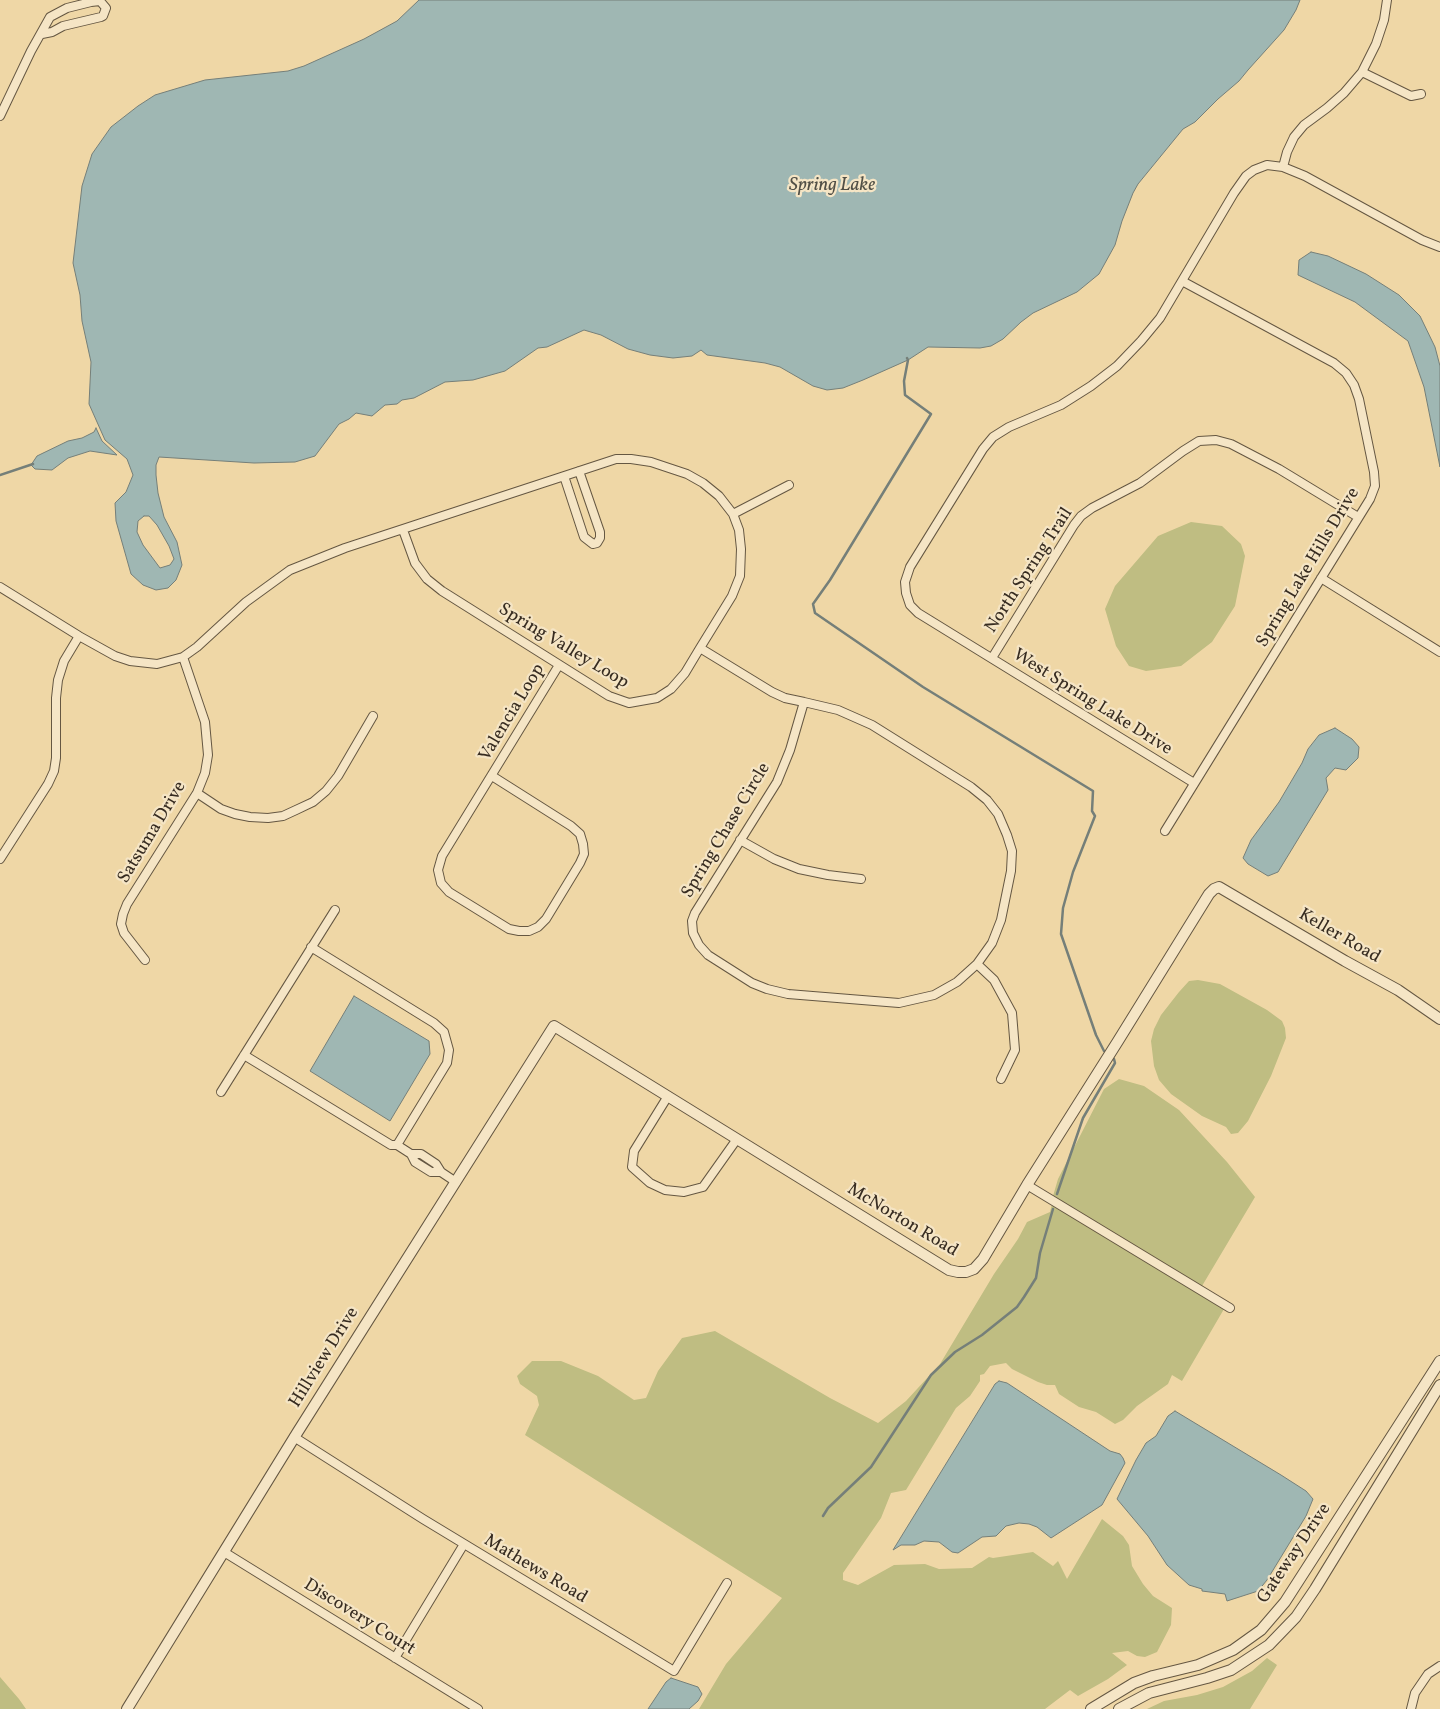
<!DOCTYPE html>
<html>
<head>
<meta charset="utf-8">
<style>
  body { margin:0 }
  canvas { display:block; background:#efd7a6 }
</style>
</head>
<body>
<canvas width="1440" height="1709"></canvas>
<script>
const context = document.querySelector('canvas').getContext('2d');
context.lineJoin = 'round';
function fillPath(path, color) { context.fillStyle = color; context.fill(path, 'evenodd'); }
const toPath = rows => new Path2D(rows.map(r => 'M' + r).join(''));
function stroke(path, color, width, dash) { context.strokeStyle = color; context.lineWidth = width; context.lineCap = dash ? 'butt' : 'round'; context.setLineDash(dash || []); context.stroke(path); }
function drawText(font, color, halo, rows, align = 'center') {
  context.font = font + ' Vollkorn,serif'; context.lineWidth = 4.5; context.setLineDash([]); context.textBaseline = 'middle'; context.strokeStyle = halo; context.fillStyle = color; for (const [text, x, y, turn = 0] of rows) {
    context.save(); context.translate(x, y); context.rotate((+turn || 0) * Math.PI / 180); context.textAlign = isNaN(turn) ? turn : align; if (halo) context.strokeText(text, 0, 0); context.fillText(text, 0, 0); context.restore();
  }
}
fillPath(toPath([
  [1191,522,1222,526,1241,544,1245,556,1235,606,1212,642,1181,666,1146,671,1129,666,1116,646,1105,609,1115,586,1158,536],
  [1198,980,1220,984,1267,1010,1282,1021,1285,1028,1286,1038,1271,1076,1248,1121,1238,1133,1231,1134,1226,1127,1202,1116,1171,1094,1159,1080,1154,1066,1151,1041,1154,1029,1161,1015,1179,992,1189,981],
  [1119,1079,1144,1086,1179,1110,1227,1162,1255,1197,1202,1286,1053,1196,1058,1179,1104,1089],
  [1052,1204,1224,1309,1182,1381,1172,1375,1168,1384,1137,1406,1123,1420,1115,1424,1096,1412,1079,1407,1059,1394,1055,1385,1047,1385,1038,1382,1012,1369,1006,1363,990,1366,984,1374,980,1375,980,1381,970,1396,956,1408,906,1490,891,1493,881,1518,843,1573,843,1580,858,1585,894,1565,925,1564,939,1569,972,1568,989,1557,993,1558,1033,1552,1053,1566,1058,1561,1067,1579,1102,1519,1123,1536,1129,1545,1132,1566,1143,1584,1153,1596,1172,1608,1171,1625,1157,1652,1145,1657,1137,1656,1128,1651,1112,1653,1127,1665,1108,1679,1078,1696,1070,1690,1045,1709,699,1709,726,1664,782,1598,525,1435,539,1405,537,1396,520,1384,517,1376,532,1361,561,1361,598,1376,634,1400,646,1398,658,1371,682,1338,715,1331,830,1398,878,1423,906,1401,940,1364,994,1274,1018,1239,1027,1222,1050,1212],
  [1267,1658,1277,1665,1250,1709,1147,1709,1164,1701,1197,1695,1223,1687,1252,1671],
  [0,1677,19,1699,26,1709,0,1709]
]), '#bfbd82');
const water = toPath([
  [419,0,1300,0,1296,10,1284,30,1248,70,1239,81,1218,99,1195,122,1183,129,1138,184,1133,193,1122,221,1115,245,1099,274,1077,292,1033,313,1021,322,1003,339,991,346,980,348,928,347,908,360,863,380,843,388,827,390,813,386,780,367,765,363,707,355,701,350,692,356,673,358,650,355,628,349,601,335,584,330,547,347,538,348,505,371,473,380,445,382,414,398,402,400,397,404,385,405,372,416,356,413,349,419,339,424,315,456,295,462,254,463,159,457,156,465,156,475,158,493,164,517,177,542,182,565,176,580,168,588,156,590,143,585,131,574,116,521,115,503,126,492,133,475,127,459,105,440,89,404,91,362,82,321,80,295,73,263,82,186,92,154,111,127,138,106,155,95,205,80,288,71,304,66,364,39,397,21,419,0],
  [144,516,149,516,157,525,169,546,174,559,170,565,160,568,143,545,137,532,138,521,144,516],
  [1311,252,1328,256,1366,274,1399,295,1420,316,1435,347,1440,366,1440,467,1424,387,1408,341,1355,302,1298,275,1299,260,1311,252],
  [96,428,102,441,117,455,90,451,68,458,52,470,35,469,31,465,37,456,68,441,82,438,94,432,96,428],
  [1335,728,1352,739,1359,747,1358,758,1346,770,1335,768,1326,778,1328,790,1278,872,1268,876,1248,864,1243,858,1251,840,1279,802,1302,763,1308,749,1319,735,1335,728],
  [354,996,429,1041,430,1054,390,1121,310,1071,354,996],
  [999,1381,1007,1383,1110,1451,1120,1454,1123,1458,1125,1463,1102,1505,1051,1538,1037,1527,1029,1524,1019,1523,1006,1526,996,1536,982,1537,958,1553,952,1552,939,1542,924,1541,915,1545,901,1545,893,1550,995,1384,999,1381],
  [1175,1411,1281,1475,1306,1491,1313,1499,1306,1516,1267,1580,1258,1591,1227,1601,1225,1594,1202,1591,1202,1589,1189,1585,1167,1565,1148,1536,1117,1499,1136,1460,1146,1443,1156,1436,1168,1416,1175,1411],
  [671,1678,698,1687,702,1694,698,1701,689,1709,648,1709,666,1682,671,1678]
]);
fillPath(water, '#9fb7b3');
stroke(water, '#757f79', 1);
stroke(toPath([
  [907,358,908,360,904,381,905,395,931,414,830,580,813,604,815,613,923,687,1093,791,1092,811,1095,816,1073,872,1063,908,1061,934,1096,1035,1104,1051],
  [0,475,33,464],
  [1057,1194,1083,1118,1115,1063,1114,1059],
  [823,1516,828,1508,871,1467,931,1375,955,1352,982,1335,1017,1307,1024,1297,1036,1278,1040,1253,1053,1209]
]), '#757f79', 2.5);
const minor = toPath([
  [1362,72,1411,96,1421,94],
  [0,116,31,51,50,17,67,8,91,2,100,1,106,8,103,16,101,17,63,26,52,32,42,34],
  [1283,167,1287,152,1294,137,1304,125,1327,108,1344,93,1362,72,1376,44,1384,20,1387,0],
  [564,476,584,537,593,544,597,543,600,538,600,532,579,471],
  [733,514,789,485],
  [1321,578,1440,652],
  [0,587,79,636,115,656,130,661,157,664,183,657,197,647,246,602,290,570,345,548,616,459,631,459,651,462,687,474,703,483,719,496,733,514,739,530,741,549,740,576,732,596,700,648,685,673,671,689,657,698,629,703,609,696,442,591,427,579,415,563,403,530],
  [700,648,772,692,785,698,804,702,838,710,872,725,971,787,987,800,998,814,1007,835,1012,851,1011,871,1001,920,992,943,977,964,957,982,934,995,899,1003,788,994,767,989,752,983,708,955,699,945,693,933,692,921,695,913,777,782,790,750,804,702],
  [992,658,1074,525,1081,516,1092,508,1140,483,1183,451,1199,441,1216,440,1231,444,1279,469,1358,517],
  [492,776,571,826,580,834,583,844,584,854,580,863,546,919,538,927,529,931,519,931,509,929,449,892,441,883,438,870,442,856,559,665],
  [1194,783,918,613,910,605,906,593,905,582,910,567,983,449,993,437,1009,427,1061,405,1091,386,1117,366,1141,341,1160,318,1234,193,1246,176,1254,170,1267,165,1283,167,1305,176,1422,240,1440,247],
  [197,793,221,809,235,814,250,817,268,818,283,816,296,810,313,802,326,791,338,776,373,716],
  [1165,831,1370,499,1375,486,1374,472,1359,399,1354,385,1346,373,1334,363,1182,281],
  [740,840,774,859,799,869,828,875,861,879],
  [0,859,48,784,54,771,56,758,56,698,58,680,64,661,79,636],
  [311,947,434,1023,444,1032,449,1050,447,1063,397,1145,411,1154,421,1154,436,1164,441,1172,456,1182],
  [145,960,124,933,121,924,123,914,127,904,197,793,205,773,208,755,205,722,183,657],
  [977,964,994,980,1012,1013,1015,1050,1001,1079],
  [244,1055,391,1145,397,1145],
  [221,1092,335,910],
  [668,1096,634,1151,632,1167,650,1183,665,1190,684,1192,703,1187,737,1139],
  [411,1154,415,1162,431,1172,441,1172],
  [1027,1185,1230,1308],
  [294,1437,423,1519,674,1671,727,1583],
  [224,1552,478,1709],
  [395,1658,464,1544],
  [1411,1709,1415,1693,1428,1674,1440,1666]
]);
const tertiary = toPath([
  [127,1709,297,1433,554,1026,949,1270,958,1272,966,1272,974,1269,983,1259,1027,1185,1118,1041,1209,894,1214,889,1219,887,1345,961,1398,990,1440,1019],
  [1091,1709,1134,1683,1153,1676,1198,1665,1233,1650,1261,1630,1285,1602,1440,1361],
  [1119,1709,1149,1693,1207,1678,1231,1670,1269,1645,1296,1617,1315,1589,1440,1385]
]);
stroke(minor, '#655742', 10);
stroke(tertiary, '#655742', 12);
stroke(minor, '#f5e5c5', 8);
stroke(tertiary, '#f5e5c5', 10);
drawText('18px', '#372c21', '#f5e5c5', [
  ["Spring Lake Hills Drive",1309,568,-59],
  ["North Spring Trail",1030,571,-57],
  ["Spring Valley Loop",563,647,31],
  ["West Spring Lake Drive",1092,703,32],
  ["Valencia Loop",513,713,-59],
  ["Spring Chase Circle",727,831,-59],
  ["Satsuma Drive",153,833,-59],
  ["Keller Road",1339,937,30],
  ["McNorton Road",902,1221,31],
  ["Hillview Drive",325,1358,-58],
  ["Gateway Drive",1295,1554,-56],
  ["Mathews Road",535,1570,31],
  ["Discovery Court",359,1618,32]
]);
drawText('italic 19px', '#514f46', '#f5e5c5', [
  ["Spring Lake",832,187]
]);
</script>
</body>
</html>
